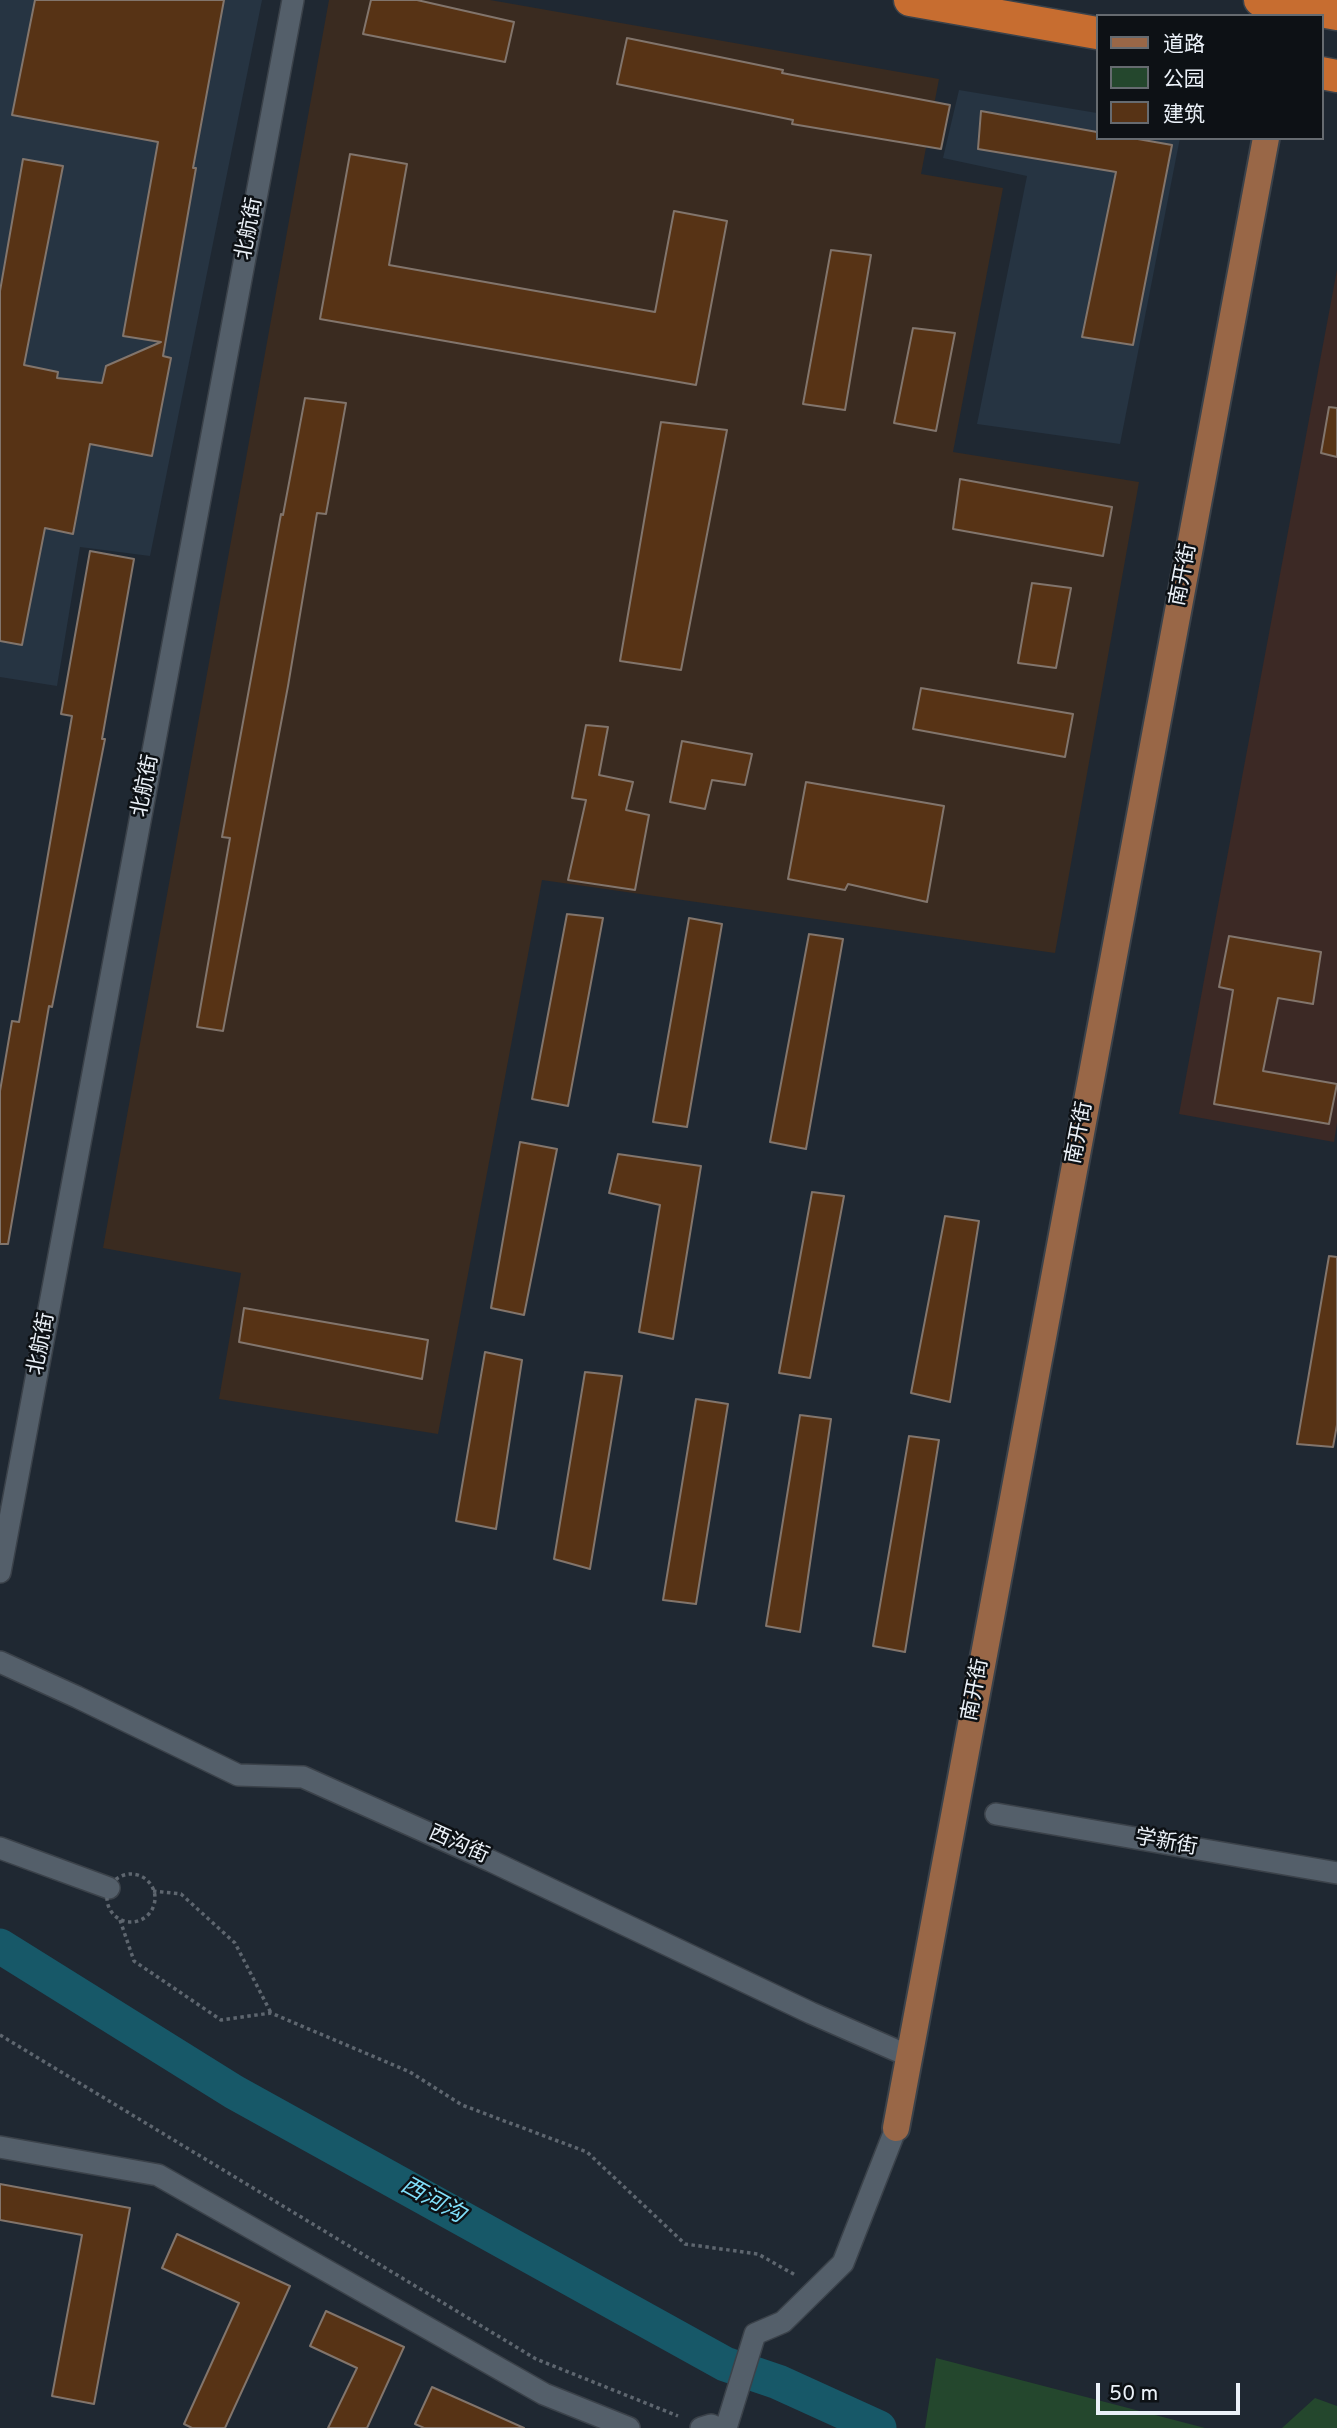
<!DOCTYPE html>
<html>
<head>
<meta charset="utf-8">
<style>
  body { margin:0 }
  #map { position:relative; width:1337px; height:2428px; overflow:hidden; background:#1f2832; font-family:Overpass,"Noto Sans SC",sans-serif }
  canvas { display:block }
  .legend { position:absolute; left:1096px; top:14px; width:228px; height:126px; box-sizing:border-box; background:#0d1115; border:2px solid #666b70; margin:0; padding:9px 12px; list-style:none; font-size:21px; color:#ebf1f8 }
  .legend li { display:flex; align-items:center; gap:14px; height:35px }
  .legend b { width:35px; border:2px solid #666b70 }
  .scale { position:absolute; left:1096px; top:2383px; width:144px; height:32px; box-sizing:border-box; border:4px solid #ebf1f8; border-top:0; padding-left:9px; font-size:21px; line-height:24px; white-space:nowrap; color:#ebf1f8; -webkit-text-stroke:5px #0d1115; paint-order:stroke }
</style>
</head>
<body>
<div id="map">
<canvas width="1337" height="2428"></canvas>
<ul class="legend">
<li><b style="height:9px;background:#996747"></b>道路</li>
<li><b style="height:19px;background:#24472d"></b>公园</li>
<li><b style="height:19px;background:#573315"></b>建筑</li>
</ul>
<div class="scale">50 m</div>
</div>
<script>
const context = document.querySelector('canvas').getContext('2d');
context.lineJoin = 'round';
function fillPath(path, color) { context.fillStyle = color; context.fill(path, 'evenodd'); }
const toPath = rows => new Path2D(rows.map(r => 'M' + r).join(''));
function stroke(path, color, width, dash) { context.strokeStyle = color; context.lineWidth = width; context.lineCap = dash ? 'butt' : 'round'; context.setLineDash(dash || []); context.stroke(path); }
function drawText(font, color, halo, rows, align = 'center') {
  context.font = font + ' Overpass,"Noto Sans SC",sans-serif'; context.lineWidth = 5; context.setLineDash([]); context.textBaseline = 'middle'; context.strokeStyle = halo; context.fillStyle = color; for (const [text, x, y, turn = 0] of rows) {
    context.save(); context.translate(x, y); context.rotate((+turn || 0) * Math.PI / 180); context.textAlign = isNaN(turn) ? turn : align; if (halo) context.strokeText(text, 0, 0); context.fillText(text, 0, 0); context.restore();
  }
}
fillPath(toPath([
  [329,0,490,0,939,79,921,174,1003,188,953,452,1139,482,1055,953,542,880,438,1434,219,1399,241,1273,103,1248]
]), '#3a2b20');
fillPath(toPath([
  [0,0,262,0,150,556,80,547,57,686,0,677],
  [959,90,1097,113,1097,138,1180,138,1120,444,977,424,1027,176,943,158]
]), '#263442');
fillPath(toPath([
  [1337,270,1337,1123,1334,1142,1179,1114]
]), '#3c2925');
fillPath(toPath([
  [936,2358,1205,2428,925,2428],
  [1315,2398,1337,2406,1337,2428,1282,2428]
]), '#24472d');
stroke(toPath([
  [0,1946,234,2092,725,2364,778,2382,879,2428]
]), '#175868', 35);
const building = toPath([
  [35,0,224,0,193,168,196,168,163,356,171,358,152,456,90,444,73,534,45,528,22,645,0,641,0,291,23,159,63,166,24,365,58,372,57,378,102,383,106,366,161,342,123,336,158,142,12,115,35,0],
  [371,0,417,0,514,22,505,62,363,34,371,0],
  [627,38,783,70,782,73,950,105,941,149,792,124,793,120,617,84,627,38],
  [981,111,1097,132,1097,138,1132,138,1172,145,1133,345,1082,337,1116,172,978,149,981,111],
  [350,154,407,164,389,265,655,312,674,211,727,221,696,385,320,319,350,154],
  [831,250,871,255,845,410,803,404,831,250],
  [913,328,955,333,936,431,894,423,913,328],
  [305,398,346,403,326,514,317,513,288,686,223,1031,197,1027,230,838,222,837,281,514,283,515,305,398],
  [1329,407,1337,408,1337,457,1321,453,1329,407],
  [661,422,727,430,681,670,620,661,661,422],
  [960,479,1112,507,1103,556,953,529,960,479],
  [90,551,134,559,102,739,105,739,52,1007,49,1006,8,1244,0,1244,0,1091,12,1021,19,1022,72,716,61,714,90,551],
  [1032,583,1071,588,1056,668,1018,663,1032,583],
  [921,688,1073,714,1065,757,913,729,921,688],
  [586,725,608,727,599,775,633,782,626,810,649,815,635,890,568,880,586,800,572,798,586,725],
  [682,741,752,754,745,785,712,780,705,809,670,802,682,741],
  [806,782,944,806,927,902,848,884,845,890,788,879,806,782],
  [567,914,603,918,568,1106,532,1099,567,914],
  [689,918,722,924,687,1127,653,1122,689,918],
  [809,934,843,939,806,1149,770,1142,809,934],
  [1229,936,1321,952,1313,1004,1278,998,1263,1071,1337,1084,1329,1124,1214,1104,1233,990,1219,987,1229,936],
  [520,1142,557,1149,524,1315,491,1308,520,1142],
  [618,1154,701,1166,673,1339,639,1332,660,1205,609,1193,618,1154],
  [812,1192,844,1196,810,1378,779,1373,812,1192],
  [945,1216,979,1221,950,1402,911,1393,945,1216],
  [1329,1256,1337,1257,1337,1425,1333,1447,1297,1444,1329,1256],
  [244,1308,428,1340,422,1379,239,1342,244,1308],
  [485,1352,522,1360,496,1529,456,1521,485,1352],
  [585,1372,622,1376,590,1569,554,1559,585,1372],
  [696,1399,728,1404,696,1604,663,1600,696,1399],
  [800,1415,831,1419,800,1632,766,1626,800,1415],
  [909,1436,939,1440,905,1652,873,1646,909,1436],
  [0,2184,130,2208,94,2404,52,2396,82,2235,0,2220,0,2184],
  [177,2234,290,2286,225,2428,192,2428,184,2424,239,2303,162,2268,177,2234],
  [326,2311,404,2347,367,2428,328,2428,357,2368,310,2346,326,2311],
  [432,2387,524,2428,424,2428,415,2424,432,2387]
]);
fillPath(building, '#573315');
stroke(building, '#82756c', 2);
const minor = toPath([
  [0,1572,293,0],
  [0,1662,77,1697,238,1775,303,1777,491,1861,811,2013,909,2056],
  [996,1814,1337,1873],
  [0,1848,109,1888],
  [0,2147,158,2175,544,2394,629,2428],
  [701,2428,711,2425,718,2428],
  [726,2428,755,2334,783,2322,843,2263,896,2128]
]);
const major = toPath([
  [896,2128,1266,138]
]);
const highway = toPath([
  [910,0,1097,33],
  [1260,0,1337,14],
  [1321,73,1337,76]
]);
stroke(minor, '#3b424a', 24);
stroke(major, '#3b424a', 30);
stroke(highway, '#3b424a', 35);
stroke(toPath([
  '107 1898a24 24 0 1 1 48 0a24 24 0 1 1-48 0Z',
  [153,1891,181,1894,235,1943,271,2013],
  [120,1920,134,1961,221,2020,271,2013,410,2072,462,2105,587,2152,685,2244,758,2254,797,2276],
  [0,2035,536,2359,678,2416]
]), '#5e666f', 3.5, [3.5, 3.5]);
stroke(minor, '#545f6a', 21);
stroke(major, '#996747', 26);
stroke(highway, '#c76d30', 32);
drawText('21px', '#ebf1f8', '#0d1115', [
  ["北航街",251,229,-79],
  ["南开街",1185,575,-79],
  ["北航街",147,786,-79],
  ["南开街",1081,1133,-79],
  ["北航街",43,1344,-79],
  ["南开街",977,1690,-79],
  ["学新街",1166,1844,10],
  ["西沟街",458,1846,24]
]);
drawText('italic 23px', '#80dffa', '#0d1115', [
  ["西河沟",432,2202,29]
]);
</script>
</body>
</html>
